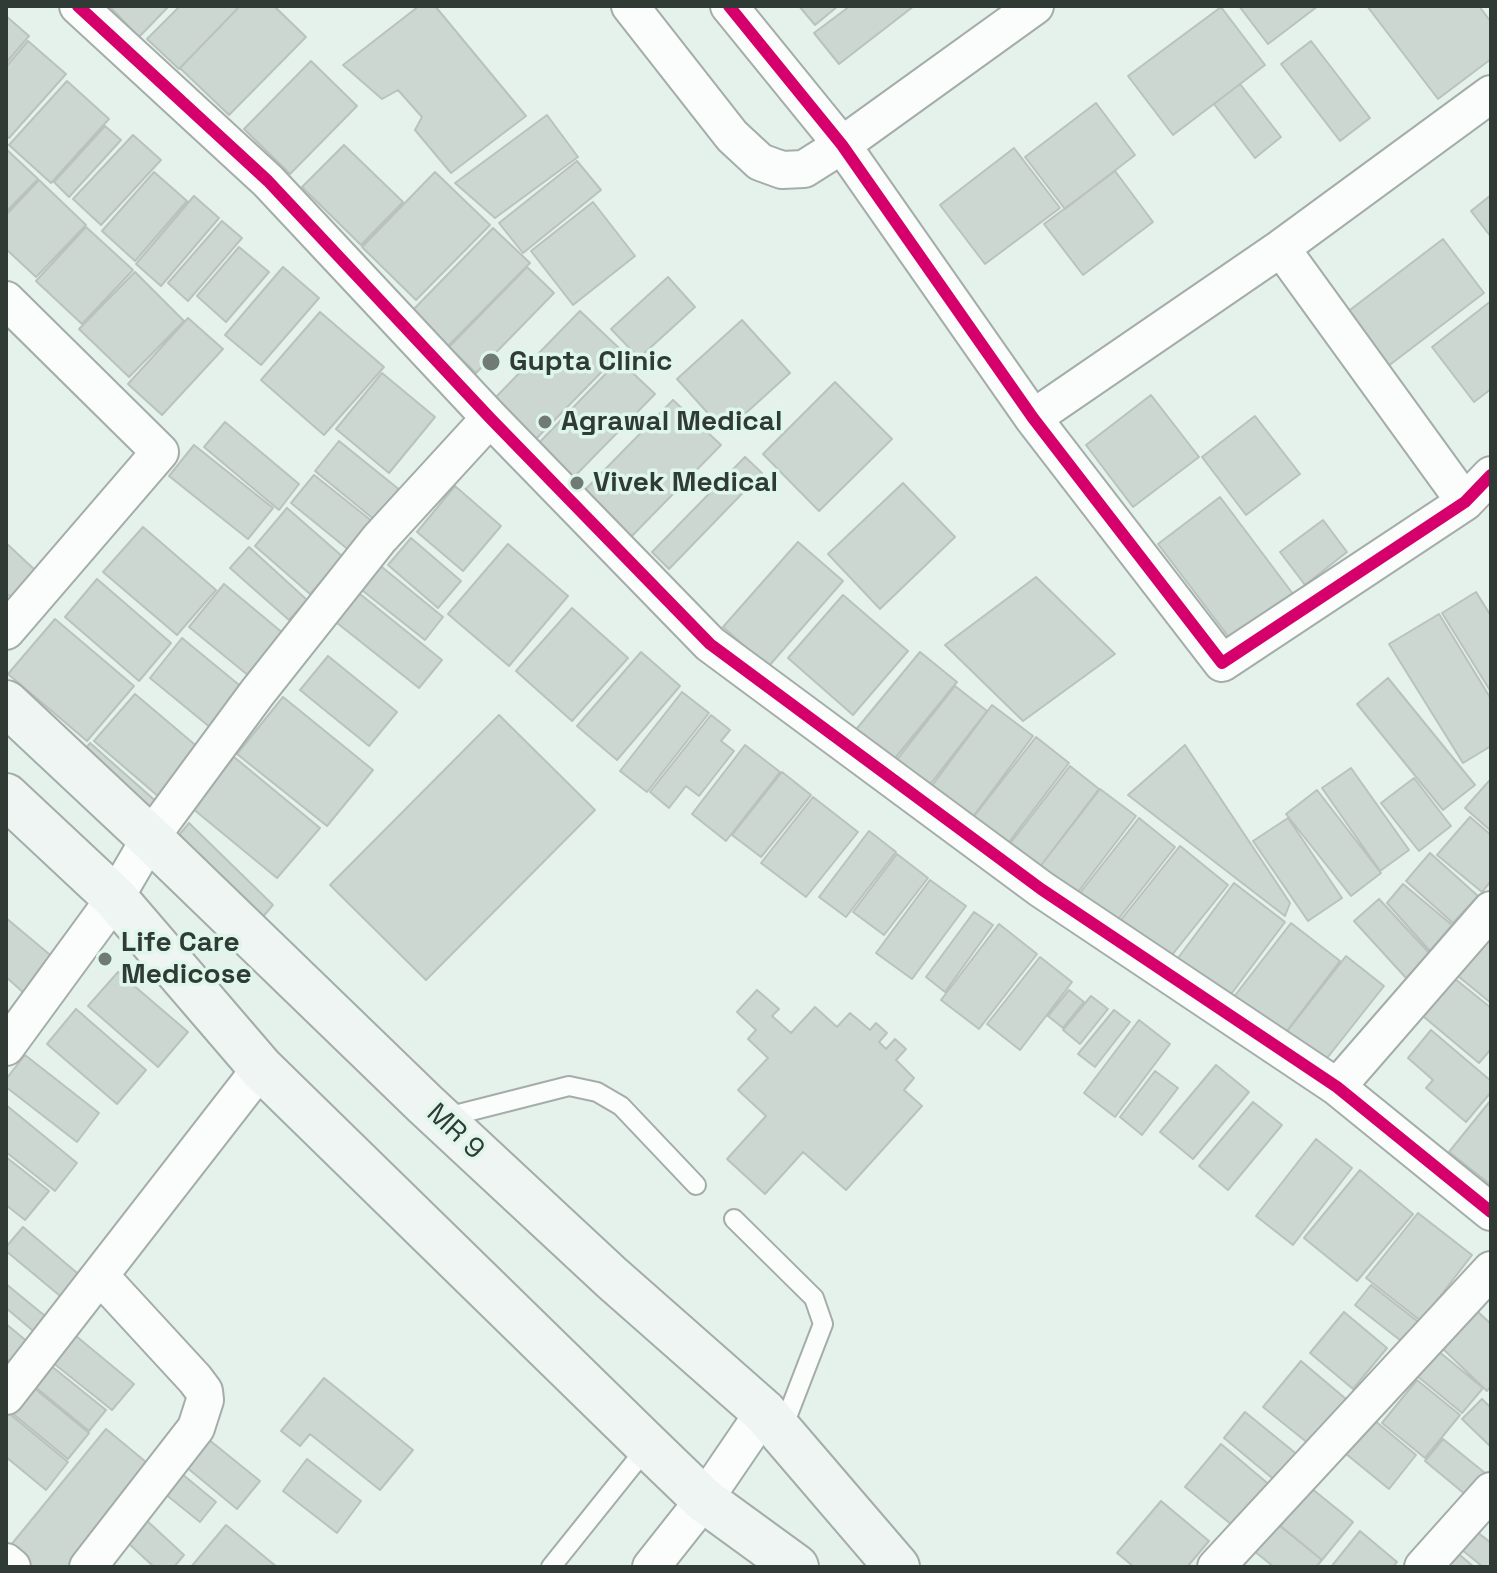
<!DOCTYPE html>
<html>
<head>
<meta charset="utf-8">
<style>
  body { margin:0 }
  #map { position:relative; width:1497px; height:1573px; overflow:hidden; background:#e5f1eb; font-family:"Space Grotesk",sans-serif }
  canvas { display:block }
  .frame { position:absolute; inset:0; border:8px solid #313b36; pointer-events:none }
</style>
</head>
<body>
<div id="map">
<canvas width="1497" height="1573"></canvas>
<div class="frame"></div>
</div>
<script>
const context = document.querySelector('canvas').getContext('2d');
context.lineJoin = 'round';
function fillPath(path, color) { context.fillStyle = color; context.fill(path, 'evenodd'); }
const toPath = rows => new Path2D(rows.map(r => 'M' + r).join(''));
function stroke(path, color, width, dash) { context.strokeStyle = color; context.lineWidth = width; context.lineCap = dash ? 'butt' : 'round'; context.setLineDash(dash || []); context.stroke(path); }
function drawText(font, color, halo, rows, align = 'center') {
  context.font = font + ' "Space Grotesk",sans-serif'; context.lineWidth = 7; context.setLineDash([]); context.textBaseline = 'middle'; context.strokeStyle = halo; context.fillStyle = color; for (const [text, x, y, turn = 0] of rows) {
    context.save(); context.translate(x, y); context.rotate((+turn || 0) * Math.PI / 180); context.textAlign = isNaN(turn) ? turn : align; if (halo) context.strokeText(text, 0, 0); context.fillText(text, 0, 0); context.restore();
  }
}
const building = toPath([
  [109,6,169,6,139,37,109,6],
  [180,6,240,6,179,69,147,39,180,6],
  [240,6,274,6,306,37,229,115,180,68,240,6],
  [419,6,435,6,526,116,451,173,415,130,422,117,398,90,382,99,343,65,419,6],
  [799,6,838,6,815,25,799,6],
  [850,6,914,6,839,64,814,33,850,6],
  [1239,6,1318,6,1268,44,1239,6],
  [1367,6,1479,6,1491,22,1491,59,1438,99,1367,6],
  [1221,7,1265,65,1173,135,1128,76,1221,7],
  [6,16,29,36,6,63,6,16],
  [28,41,66,74,9,138,6,136,6,67,28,41],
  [1311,41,1370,118,1340,141,1281,64,1311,41],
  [311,61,357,106,290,174,244,129,311,61],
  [67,81,109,119,51,183,9,145,67,81],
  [1240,84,1281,137,1255,158,1214,104,1240,84],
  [1096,103,1135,155,1065,209,1025,157,1096,103],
  [547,115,578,157,495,218,455,183,547,115],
  [105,126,121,140,69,197,54,182,105,126],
  [133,135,161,160,101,225,73,199,133,135],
  [344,145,403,202,361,245,302,187,344,145],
  [1014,148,1060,208,985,264,940,205,1014,148],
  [6,149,38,179,6,212,6,149],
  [577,161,601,190,523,253,499,223,577,161],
  [1115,171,1153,222,1083,275,1044,224,1115,171],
  [154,172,187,201,135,261,102,231,154,172],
  [435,172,490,225,416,300,362,247,435,172],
  [39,180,86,225,36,277,6,249,6,215,39,180],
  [1491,195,1491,237,1471,211,1491,195],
  [194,196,219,218,161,286,136,264,194,196],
  [593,202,635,256,573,305,531,251,593,202],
  [222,221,242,238,188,301,168,283,222,221],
  [86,227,133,270,82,324,36,281,86,227],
  [493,228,530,263,447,347,411,312,493,228],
  [1443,239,1484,293,1383,370,1342,316,1443,239],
  [239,247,269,272,226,322,197,296,239,247],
  [283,267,319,298,261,365,225,335,283,267],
  [527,267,554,293,476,373,449,347,527,267],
  [135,272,184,321,129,377,79,329,135,272],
  [668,277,695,307,639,358,611,329,668,277],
  [1491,301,1491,389,1474,402,1432,347,1491,301],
  [580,311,622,351,534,441,493,400,580,311],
  [320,312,384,367,324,435,261,380,320,312],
  [188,318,223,349,162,415,128,384,188,318],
  [742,320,790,373,725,432,677,379,742,320],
  [619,360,655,394,569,482,534,448,619,360],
  [382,373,435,417,389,473,336,429,382,373],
  [835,382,892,439,819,511,763,454,835,382],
  [1151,395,1199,457,1133,507,1086,445,1151,395],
  [673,400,721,445,626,542,579,496,673,400],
  [1255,416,1300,474,1246,515,1202,457,1255,416],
  [225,422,299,484,279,510,204,447,225,422],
  [339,441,401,491,376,521,315,471,339,441],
  [194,445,273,508,248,539,169,476,194,445],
  [745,457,762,473,669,569,652,552,745,457],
  [314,475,373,522,350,551,291,503,314,475],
  [903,483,955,537,880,609,828,554,903,483],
  [455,486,501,526,463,571,417,532,455,486],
  [1220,497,1293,594,1231,640,1158,544,1220,497],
  [287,508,343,557,310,594,255,546,287,508],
  [1323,520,1347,552,1305,585,1280,552,1323,520],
  [143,527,216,590,177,635,103,572,143,527],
  [411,538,461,581,438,608,388,565,411,538],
  [798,542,843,581,768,667,723,627,798,542],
  [6,543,36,571,12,598,6,593,6,543],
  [508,544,568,596,509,666,448,614,508,544],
  [249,547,307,600,289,620,230,568,249,547],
  [377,563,443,617,425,640,358,587,377,563],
  [1036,577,1115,654,1023,721,945,645,1036,577],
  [97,579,171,643,139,681,65,617,97,579],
  [224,584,284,634,249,676,189,627,224,584],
  [355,590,442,660,419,688,332,619,355,590],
  [1476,592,1491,616,1491,692,1442,613,1476,592],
  [843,595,908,651,853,715,788,658,843,595],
  [572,608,628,658,572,721,516,671,572,608],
  [1439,614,1491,699,1491,746,1463,763,1389,644,1439,614],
  [55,619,134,686,87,741,8,674,55,619],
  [182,638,244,689,211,728,150,678,182,638],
  [641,652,680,686,617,760,577,726,641,652],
  [920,652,957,682,892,762,854,732,920,652],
  [328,656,397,712,369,746,300,690,328,656],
  [1388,678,1475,785,1443,810,1357,704,1388,678],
  [955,686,987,711,925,791,892,766,955,686],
  [682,692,709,713,647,792,620,771,682,692],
  [135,694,200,749,159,797,94,741,135,694],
  [283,697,373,770,327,826,237,754,283,697],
  [992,705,1033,736,969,822,928,791,992,705],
  [499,715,595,810,426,980,330,885,499,715],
  [711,715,730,730,721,741,734,751,699,796,686,786,669,808,650,792,711,715],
  [1036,737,1069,763,1006,846,972,819,1036,737],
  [90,743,159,804,144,821,77,760,90,743],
  [745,745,780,772,726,841,692,814,745,745],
  [1185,745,1290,903,1285,916,1128,795,1185,745],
  [234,757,320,828,277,878,192,808,234,757],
  [1070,766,1099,789,1039,868,1009,845,1070,766],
  [1351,768,1409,850,1380,871,1322,788,1351,768],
  [782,772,811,795,761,857,732,835,782,772],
  [1414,778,1451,826,1419,851,1381,803,1414,778],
  [1489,781,1491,783,1491,831,1465,808,1489,781],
  [1100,789,1136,816,1075,896,1039,868,1100,789],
  [1317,790,1381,873,1351,896,1286,814,1317,790],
  [813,797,858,832,806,897,761,863,813,797],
  [1470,817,1491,835,1491,881,1482,892,1437,855,1470,817],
  [1139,818,1175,847,1116,922,1080,893,1139,818],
  [1288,818,1342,898,1308,921,1253,841,1288,818],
  [189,823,273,905,254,927,170,846,189,823],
  [869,831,896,852,846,917,819,897,869,831],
  [1180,846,1228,885,1168,960,1120,921,1180,846],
  [1430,853,1478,896,1453,923,1406,881,1430,853],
  [897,854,928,878,884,935,853,912,897,854],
  [930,880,966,906,912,979,876,953,930,880],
  [1234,883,1285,922,1226,1001,1175,962,1234,883],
  [1403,884,1452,925,1430,951,1387,903,1403,884],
  [1379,899,1432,956,1407,979,1354,921,1379,899],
  [974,912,993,925,945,992,926,977,974,912],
  [6,918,55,959,25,994,6,977,6,918],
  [1291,923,1340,961,1283,1036,1233,998,1291,923],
  [999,924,1037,954,979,1029,941,1000,999,924],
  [1491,925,1491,1003,1453,972,1491,925],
  [1346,956,1384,986,1320,1067,1282,1038,1346,956],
  [1040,957,1072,982,1020,1050,987,1024,1040,957],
  [118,972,188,1032,158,1067,88,1006,118,972],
  [1449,974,1491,1008,1491,1049,1479,1063,1418,1012,1449,974],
  [757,990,779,1009,772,1016,791,1033,815,1007,837,1027,850,1013,870,1030,876,1023,887,1033,879,1042,886,1049,895,1039,906,1049,896,1060,914,1078,904,1090,922,1106,846,1190,803,1152,765,1194,727,1159,766,1116,738,1090,768,1058,748,1039,756,1030,737,1012,757,990],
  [1069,990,1084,1002,1063,1028,1048,1016,1069,990],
  [1091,996,1108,1009,1080,1044,1063,1030,1091,996],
  [76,1009,146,1070,117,1104,47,1044,76,1009],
  [1114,1010,1130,1022,1095,1067,1078,1054,1114,1010],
  [1139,1020,1170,1044,1115,1117,1084,1093,1139,1020],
  [1431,1030,1491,1081,1491,1092,1466,1122,1426,1088,1433,1080,1408,1058,1431,1030],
  [25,1055,99,1113,77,1142,6,1087,6,1079,25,1055],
  [1216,1065,1249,1092,1193,1159,1160,1132,1216,1065],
  [1155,1071,1178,1088,1142,1135,1120,1117,1155,1071],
  [1491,1100,1491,1185,1449,1152,1491,1100],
  [1253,1102,1282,1125,1228,1190,1199,1166,1253,1102],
  [6,1105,77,1163,55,1191,6,1152,6,1105],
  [1316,1139,1352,1168,1293,1245,1256,1216,1316,1139],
  [6,1157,49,1191,25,1220,6,1205,6,1157],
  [1360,1170,1413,1214,1357,1281,1304,1238,1360,1170],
  [1418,1213,1472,1255,1421,1321,1366,1278,1418,1213],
  [23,1227,83,1278,65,1300,6,1251,6,1247,23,1227],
  [6,1284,50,1320,38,1335,6,1308,6,1284],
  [1371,1285,1421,1324,1405,1344,1355,1305,1371,1285],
  [1477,1311,1491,1324,1491,1386,1487,1391,1442,1348,1477,1311],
  [1344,1312,1387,1348,1353,1389,1310,1353,1344,1312],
  [6,1324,29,1343,11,1363,6,1358,6,1324],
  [70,1331,134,1384,112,1410,47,1358,70,1331],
  [1437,1350,1483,1388,1462,1413,1416,1375,1437,1350],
  [45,1361,106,1410,89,1431,28,1381,45,1361],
  [1301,1361,1346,1399,1309,1444,1263,1407,1301,1361],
  [324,1378,413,1450,380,1490,310,1434,300,1446,281,1431,324,1378],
  [1417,1380,1460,1415,1425,1458,1382,1423,1417,1380],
  [28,1383,89,1433,68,1459,7,1409,28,1383],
  [1482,1399,1491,1408,1491,1447,1462,1419,1482,1399],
  [6,1411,68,1462,46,1490,6,1457,6,1411],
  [1245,1412,1299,1456,1277,1482,1224,1438,1245,1412],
  [1368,1415,1416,1455,1389,1489,1340,1449,1368,1415],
  [106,1429,152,1467,69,1567,24,1567,6,1551,106,1429],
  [208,1439,260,1481,237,1509,185,1466,208,1439],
  [1443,1439,1490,1477,1472,1500,1425,1461,1443,1439],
  [1221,1444,1272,1487,1237,1529,1185,1487,1221,1444],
  [307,1459,361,1501,337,1533,283,1491,307,1459],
  [176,1469,216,1502,200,1522,159,1489,176,1469],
  [1311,1488,1353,1522,1322,1560,1280,1526,1311,1488],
  [1161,1501,1209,1541,1187,1567,1134,1567,1117,1553,1161,1501],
  [144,1518,184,1555,174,1567,154,1567,126,1541,144,1518],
  [1272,1519,1322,1560,1316,1567,1274,1567,1249,1547,1272,1519],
  [226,1525,277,1567,191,1567,226,1525],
  [1471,1527,1491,1543,1491,1567,1483,1567,1456,1545,1471,1527],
  [1360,1531,1397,1562,1393,1567,1331,1567,1360,1531],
  [1454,1550,1474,1567,1440,1567,1454,1550]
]);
fillPath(building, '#cdd7d2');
stroke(building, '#b9c2be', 2);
const lane = toPath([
  [443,1118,569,1086,597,1092,621,1106,696,1185],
  [734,1219,814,1298,823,1324,782,1430],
  [551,1567,648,1446]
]);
const street = toPath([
  [78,6,268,181,490,418,710,644,1041,889,1337,1087,1491,1212],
  [630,6,732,136,760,162,782,170,804,169,842,145,1035,6],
  [729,6,842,145,1033,418,1222,663,1465,502,1491,475],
  [1281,248,1465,502],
  [6,300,160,452,6,631],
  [1033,418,1281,248,1491,94],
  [6,1047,115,898,150,838,257,693,379,539,490,418],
  [1337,1087,1491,910],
  [6,1396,261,1068],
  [6,1562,12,1567],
  [88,1567,196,1428,205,1400,204,1391,195,1379,101,1277],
  [651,1567,704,1500,764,1412],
  [1216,1567,1491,1270],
  [1423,1567,1491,1491]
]);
const secondary = toPath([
  [6,703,150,838,426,1105,612,1278,764,1412,897,1567],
  [6,796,115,898,261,1068,648,1446,704,1500,796,1567]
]);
stroke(lane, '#a4ada8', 22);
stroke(street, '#a4ada8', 40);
stroke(secondary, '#a4ada8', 48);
stroke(lane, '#fbfdfc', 18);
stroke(street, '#fbfdfc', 36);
stroke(secondary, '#eef5f3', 44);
stroke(toPath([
  [78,6,268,181,490,418,710,644,1041,889,1337,1087,1491,1212],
  [729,6,842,145,1033,418,1222,663,1465,502,1491,475]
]), '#d6006c', 12);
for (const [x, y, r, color] of [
  [491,362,10,"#707b75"],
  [545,422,8,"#707b75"],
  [577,483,8,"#707b75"],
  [105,959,8,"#707b75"]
]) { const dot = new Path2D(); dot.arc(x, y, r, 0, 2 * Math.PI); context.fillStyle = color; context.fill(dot); stroke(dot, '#dff7eb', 3); }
drawText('bold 28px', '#313b36', '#dff7eb', [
  ["Gupta Clinic",509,362],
  ["Agrawal Medical",561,422],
  ["Vivek Medical",593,483],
  ["Life Care",121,943],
  ["Medicose",121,975]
], 'left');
drawText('28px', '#313b36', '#dff7eb', [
  ["MR 9",455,1132,43]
]);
</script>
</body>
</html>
